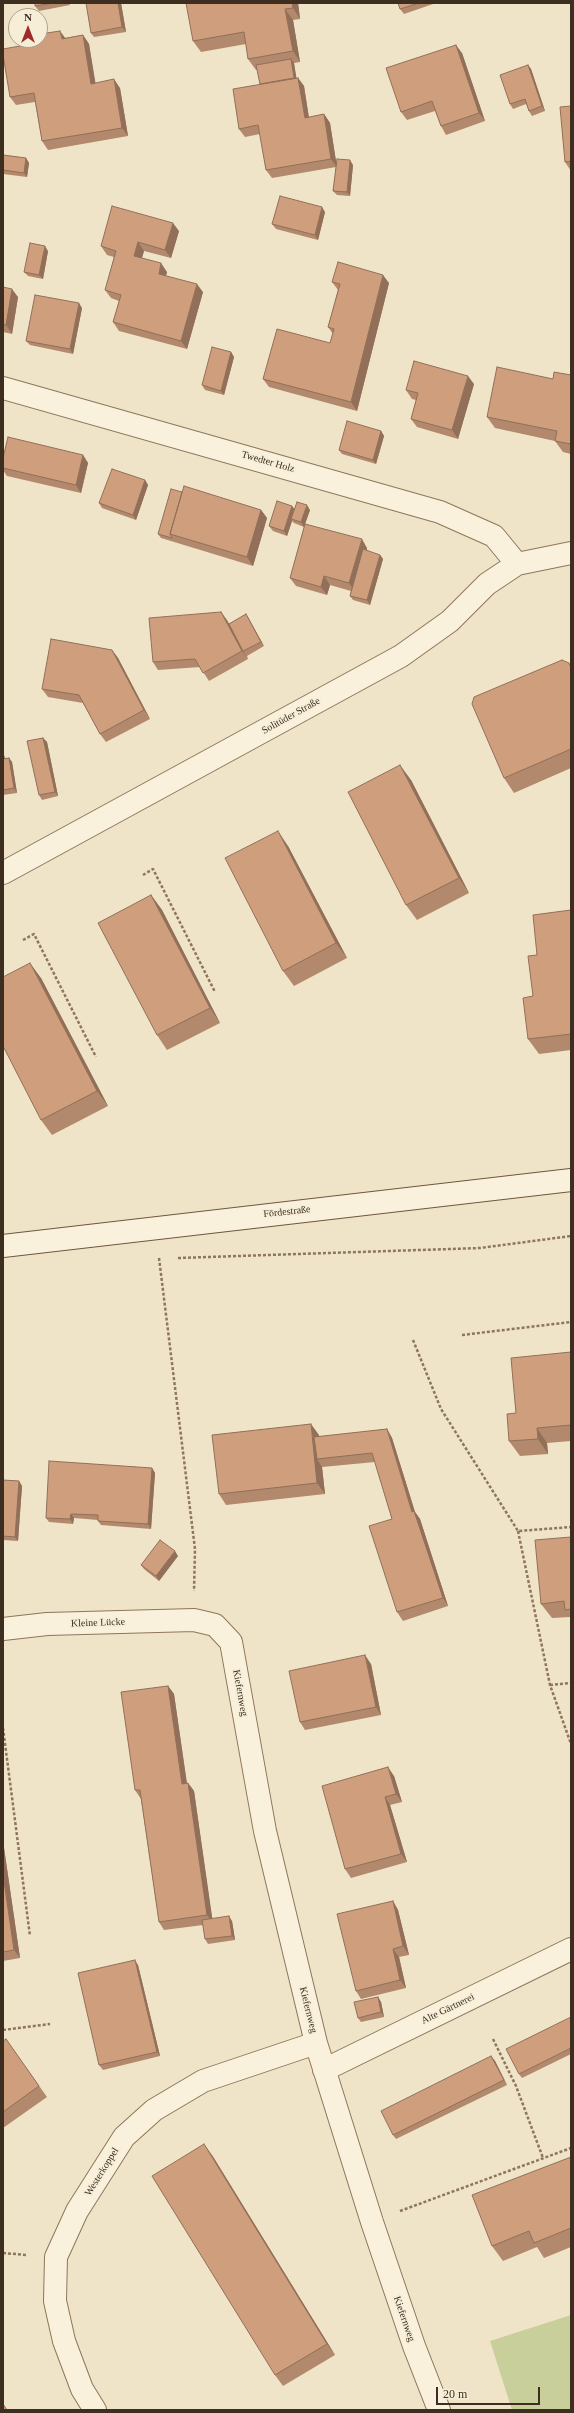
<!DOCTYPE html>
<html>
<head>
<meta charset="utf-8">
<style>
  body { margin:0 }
  #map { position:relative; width:574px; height:2413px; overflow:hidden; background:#f0e4c8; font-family:"Times New Roman",serif }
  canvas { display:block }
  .frame { position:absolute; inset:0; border:4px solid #3d2e20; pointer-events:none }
  .north { position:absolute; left:8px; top:8px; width:40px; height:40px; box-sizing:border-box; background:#f7eed8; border:1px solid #ada18e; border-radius:50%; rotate:0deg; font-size:11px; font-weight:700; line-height:16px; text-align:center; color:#3d2e20 }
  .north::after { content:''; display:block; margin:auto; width:14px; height:18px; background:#9e2a2b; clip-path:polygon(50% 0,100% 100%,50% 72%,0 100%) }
  .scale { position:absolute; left:436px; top:2387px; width:104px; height:18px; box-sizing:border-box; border:2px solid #3d2e20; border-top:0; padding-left:5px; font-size:12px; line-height:14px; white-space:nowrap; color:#3d2e20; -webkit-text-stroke:3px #f7eed8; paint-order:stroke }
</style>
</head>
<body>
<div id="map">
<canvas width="574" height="2413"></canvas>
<div class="frame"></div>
<div class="north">N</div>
<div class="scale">20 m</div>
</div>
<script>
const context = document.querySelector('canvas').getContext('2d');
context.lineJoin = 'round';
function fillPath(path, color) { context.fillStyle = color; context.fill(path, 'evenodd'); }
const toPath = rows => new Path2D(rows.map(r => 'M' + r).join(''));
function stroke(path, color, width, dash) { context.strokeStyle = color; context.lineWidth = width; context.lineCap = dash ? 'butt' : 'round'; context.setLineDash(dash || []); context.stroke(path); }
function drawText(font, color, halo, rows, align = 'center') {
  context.font = font + ' "Times New Roman",serif'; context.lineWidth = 3.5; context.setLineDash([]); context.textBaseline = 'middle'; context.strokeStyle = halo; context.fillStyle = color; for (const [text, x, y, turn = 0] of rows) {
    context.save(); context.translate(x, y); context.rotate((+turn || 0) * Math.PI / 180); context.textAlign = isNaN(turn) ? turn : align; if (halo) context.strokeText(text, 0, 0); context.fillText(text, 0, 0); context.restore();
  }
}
fillPath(toPath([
  [571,2315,571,2410,512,2410,490,2341]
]), '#c9cf9b');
const street = toPath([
  [3,388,440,512,494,536,517,564],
  [3,873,401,656,450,621,487,584,517,564,571,553],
  [3,1629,47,1624,194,1620,215,1625,231,1642,265,1831,316,2043,372,2222,414,2346,439,2410],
  [324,2070,571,1949],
  [95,2410,82,2389,64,2341,55,2301,56,2257,77,2211,124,2137,154,2110,203,2081,316,2043]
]);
const secondary = toPath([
  [3,1246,571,1180]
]);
stroke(street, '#8d765c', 24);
stroke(secondary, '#6f573f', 24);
stroke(toPath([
  [143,875,153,869,215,992],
  [23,940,34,934,96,1057],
  [159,1258,195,1549,194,1591],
  [178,1258,480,1248,571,1236],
  [462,1335,571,1322],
  [413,1340,441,1409,518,1531,571,1527],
  [518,1531,550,1685,571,1744],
  [550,1685,571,1683],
  [3,1728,30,1936],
  [3,2030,50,2024],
  [493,2039,516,2086,543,2158],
  [400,2211,571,2148],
  [3,2253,27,2255]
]), '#8d765c', 2.5, [3, 2]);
stroke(street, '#faf1dc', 22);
stroke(secondary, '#faf1dc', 22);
fillPath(toPath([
  [35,3,69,3,70,5,39,11,35,6],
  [86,3,121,3,126,32,94,37,91,33],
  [298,3,300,19,293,20,300,62,294,63,296,78,298,78,304,86,309,117,324,114,330,123,336,162,353,165,350,196,337,195,333,191,336,167,272,178,266,170,260,134,245,137,239,129,260,84,257,70,256,70,248,59,246,44,201,52,193,41],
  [398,3,436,3,404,14,400,9],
  [83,35,89,44,95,83,120,88,128,136,48,150,42,141,35,102,16,105,10,97,65,38],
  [462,53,485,121,446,135,441,126,435,111,407,120,401,112],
  [528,65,531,69,545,111,532,116,529,111,526,104,513,109,510,104],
  [571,106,571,171,565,162],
  [3,155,26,158,29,163,27,177,3,174],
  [325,212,318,240,276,229,272,224],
  [179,231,171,258,144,251,142,258,167,272,166,276,203,292,187,349,119,331,113,322,119,301,111,298,105,290,114,257,107,255,101,246],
  [48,251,43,279,28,276,24,272],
  [332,282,389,283,357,411,269,387,263,379,330,343,333,334,328,327,338,290],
  [3,287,18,297,12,334,3,332],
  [82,308,73,354,30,345,26,341],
  [231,352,234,357,224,395,205,390,202,385],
  [571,375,571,454,563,452,555,441,495,428,487,417],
  [474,384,458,439,417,427,411,419,416,400,412,399,406,390],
  [381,431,384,436,376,464,342,454,339,450],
  [83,455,88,463,81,493,7,476,3,470,3,458],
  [145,480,148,485,136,520,102,508,99,503],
  [182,492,261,510,267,518,253,566,161,538,158,534],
  [292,506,294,509,310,510,305,524,367,548,367,551,380,555,383,559,370,605,353,600,350,596,351,591,330,585,327,595,296,586,290,578,304,527,294,523,292,521,287,536,273,531,269,526],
  [221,612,229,624,246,614,249,619,264,646,247,656,248,659,209,681,200,667,158,670,153,662],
  [112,650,118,658,150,719,106,742,100,734,83,703,48,697,42,689],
  [571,666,571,768,514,793,504,778],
  [43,738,47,742,58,796,42,800,39,795],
  [3,753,4,755,5,758,9,758,12,762,17,793,3,795],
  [411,780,469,893,417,920,406,905],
  [288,846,347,958,294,986,283,971],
  [151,895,162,910,220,1023,167,1050,157,1035],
  [571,910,571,1050,539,1054,528,1039,537,955],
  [41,978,108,1106,52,1135,41,1120],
  [571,1352,571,1441,547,1443,548,1454,520,1456,509,1441,516,1413],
  [387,1429,392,1438,415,1512,420,1519,448,1606,403,1621,397,1612,392,1519,375,1462,322,1467,325,1494,226,1505,219,1494,319,1435,319,1437],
  [152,1468,155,1473,151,1529,101,1525,98,1521,98,1520,74,1518,73,1524,49,1522,46,1518],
  [3,1480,19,1481,22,1486,18,1541,3,1540],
  [571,1537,571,1618,570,1617,552,1618,541,1604],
  [178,1556,159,1581,144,1569,141,1565],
  [371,1664,381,1715,305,1730,300,1722],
  [168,1686,174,1694,187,1783,188,1783,194,1791,212,1919,232,1921,235,1940,208,1944,205,1939,203,1925,164,1930,159,1922,141,1799,135,1790],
  [394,1776,402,1802,390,1805,407,1862,351,1878,345,1869],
  [3,1841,20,1958,3,1961],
  [393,1901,398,1910,409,1955,399,1957,406,1988,361,1999,356,1991],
  [138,1965,160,2056,103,2070,99,2065],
  [378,1997,381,2002,384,2017,361,2022,358,2018],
  [571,2017,571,2054,522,2078,519,2074],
  [6,2039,47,2097,3,2128,3,2041],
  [491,2056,495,2061,507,2085,396,2139,393,2135],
  [212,2155,335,2355,283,2386,275,2375],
  [571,2157,571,2247,544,2258,537,2247,503,2261,492,2246]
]), '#b2896c');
fillPath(toPath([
  [118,3,121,3,126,32,122,27],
  [292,3,298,3,300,19,293,8],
  [285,9,293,20,300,62,293,51],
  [60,31,66,39,62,39],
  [83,35,89,44,97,92,91,84],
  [456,45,462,53,485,121,479,113],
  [291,59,294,63,298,87,295,83],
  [528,65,531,69,545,111,542,106],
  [298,78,304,86,310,126,305,118],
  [114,79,120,88,128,136,122,128],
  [324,114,330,123,337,167,331,159],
  [26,158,29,163,27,177,24,173],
  [350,160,353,165,350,196,347,192],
  [322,207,325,212,318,240,315,235],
  [173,223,179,231,171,258,165,250],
  [138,242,144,251,140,264,134,256],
  [45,246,48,251,43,279,39,275],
  [161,263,167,272,164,282,159,274],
  [383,275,389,283,357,411,351,402],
  [197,284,203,292,187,349,181,341],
  [12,289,18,297,12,334,6,325],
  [79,303,82,308,73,354,70,349],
  [231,352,234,357,224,395,221,391],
  [468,376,474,384,458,439,452,430],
  [381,431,384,436,376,464,373,460],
  [83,455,88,463,81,493,76,485],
  [145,480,148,485,136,520,133,515],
  [307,505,310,510,304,527,301,522],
  [292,506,295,510,291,519,292,521,287,536,284,531],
  [261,510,267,518,253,566,247,557],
  [362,539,367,548,355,592,349,583],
  [380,555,383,559,370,605,367,600],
  [324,576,330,585,327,595,321,587],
  [221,612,227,620,244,651,243,651,248,659,242,651],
  [246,614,249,619,264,646,261,642],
  [112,650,118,658,150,719,144,710],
  [43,738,47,742,58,796,55,792],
  [3,753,4,755,6,763,3,759],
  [9,758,12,762,17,793,14,788],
  [400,765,411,780,469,893,459,878],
  [278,831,288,846,347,958,336,943],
  [151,895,162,910,220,1023,210,1008],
  [30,963,41,978,108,1106,97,1091],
  [311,1424,319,1435,321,1459,317,1459,322,1467,325,1494,317,1483],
  [537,1428,547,1443,548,1454,538,1439],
  [387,1429,392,1438,415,1512,420,1519,448,1606,443,1598,412,1512],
  [152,1468,155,1473,151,1529,148,1524],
  [19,1481,22,1486,18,1541,15,1537],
  [71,1514,74,1518,73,1524,70,1519],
  [175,1551,178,1556,159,1581,156,1576],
  [365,1655,371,1664,381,1715,376,1707],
  [168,1686,174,1694,188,1792,182,1784],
  [388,1767,394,1776,402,1802,396,1794],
  [188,1783,194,1791,213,1923,207,1915],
  [385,1797,390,1805,407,1862,401,1854],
  [3,1841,20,1958,14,1950,3,1874],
  [393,1901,398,1910,409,1955,403,1946],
  [229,1916,232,1921,235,1940,232,1936],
  [393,1949,399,1957,406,1988,400,1980],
  [135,1960,138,1965,160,2056,157,2052],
  [378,1997,381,2002,384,2017,381,2012],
  [491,2056,495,2061,507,2085,504,2080],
  [204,2144,212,2155,335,2355,327,2344]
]), '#916f58');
const building = toPath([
  [35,3,54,3,35,6,35,3],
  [86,3,118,3,122,27,91,33,86,3],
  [186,3,292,3,293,8,285,9,293,51,248,59,244,32,193,41,186,3],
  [398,3,419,3,400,9,398,3],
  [60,31,62,39,83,35,91,84,114,79,122,128,42,141,34,93,10,97,3,55,3,49,37,43,36,40,40,40,40,34,60,31],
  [456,45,479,113,441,126,432,101,401,112,386,68,456,45],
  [291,59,294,78,260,84,256,65,291,59],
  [528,65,542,106,529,111,525,99,510,104,500,75,528,65],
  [298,78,305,118,324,114,331,159,266,170,258,125,239,129,233,89,298,78],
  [571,106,571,161,565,162,560,107,571,106],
  [3,155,26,158,24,173,3,170,3,155],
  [337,159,350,160,347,192,333,191,337,159],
  [280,196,322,207,315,235,272,224,280,196],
  [112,206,173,223,165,250,138,242,134,256,161,263,159,274,197,284,181,341,113,322,121,295,105,290,116,251,101,246,112,206],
  [30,243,45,246,39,275,24,272,30,243],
  [338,262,383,275,351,402,263,379,277,329,330,343,334,329,328,327,340,284,332,282,338,262],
  [3,287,12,289,6,325,3,325,3,287],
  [35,295,79,303,70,349,26,341,35,295],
  [212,347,231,352,221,391,202,385,212,347],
  [414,361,468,376,452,430,411,419,418,393,406,390,414,361],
  [497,367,553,379,554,372,571,375,571,444,555,441,557,431,487,417,497,367],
  [347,421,381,431,373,460,339,450,347,421],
  [8,437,83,455,76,485,3,468,3,458,8,437],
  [112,469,145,480,133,515,99,503,112,469],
  [184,486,261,510,247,557,170,534,184,486],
  [171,489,182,492,170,534,172,538,158,534,171,489],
  [277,501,292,506,284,531,269,526,277,501],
  [297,502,307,505,301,522,291,519,297,502],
  [305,524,362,539,349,583,324,576,321,587,290,578,305,524],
  [363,549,380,555,367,600,350,596,363,549],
  [221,612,242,651,203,673,195,659,153,662,149,618,221,612],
  [246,614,261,642,243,651,229,624,246,614],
  [51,639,112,650,144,710,100,734,79,695,42,689,51,639],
  [562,660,569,663,571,668,571,749,504,778,472,704,474,697,562,660],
  [43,738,55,792,39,795,27,741,43,738],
  [9,758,14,788,3,790,3,759,9,758],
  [400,765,459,878,406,905,348,792,400,765],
  [278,831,336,943,283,971,225,858,278,831],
  [151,895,210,1008,157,1035,98,923,151,895],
  [571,910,571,1034,528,1039,523,998,533,996,528,956,537,955,533,915,571,910],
  [30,963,97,1091,41,1120,3,1046,3,977,30,963],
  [571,1352,571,1425,537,1428,538,1439,509,1441,507,1414,516,1413,511,1358,571,1352],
  [311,1424,317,1483,219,1494,212,1435,311,1424],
  [387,1429,412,1512,414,1511,443,1598,397,1612,369,1526,392,1519,372,1453,317,1459,314,1437,387,1429],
  [49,1461,152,1468,148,1524,98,1521,98,1515,71,1514,70,1519,46,1518,49,1461],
  [3,1480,19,1481,15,1537,3,1536,3,1480],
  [571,1537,571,1609,565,1610,564,1601,541,1604,535,1540,571,1537],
  [160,1540,175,1551,156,1576,141,1565,160,1540],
  [365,1655,376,1707,300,1722,289,1671,365,1655],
  [168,1686,182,1784,188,1783,207,1915,159,1922,140,1790,135,1790,121,1692,168,1686],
  [388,1767,396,1794,385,1797,401,1854,345,1869,322,1786,388,1767],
  [3,1874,14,1950,3,1952,3,1874],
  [393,1901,403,1946,393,1949,400,1980,356,1991,337,1914,393,1901],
  [229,1916,232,1936,205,1939,202,1920,229,1916],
  [135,1960,157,2052,99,2065,78,1973,135,1960],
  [378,1997,381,2012,358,2018,354,2002,378,1997],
  [571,2017,571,2048,519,2074,506,2049,571,2017],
  [6,2039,39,2086,3,2112,3,2041,6,2039],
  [491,2056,504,2080,393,2135,381,2111,491,2056],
  [204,2144,327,2344,275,2375,152,2176,204,2144],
  [571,2157,571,2228,534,2243,529,2231,492,2246,472,2195,571,2157],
  [3,2404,7,2410,3,2410,3,2404]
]);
fillPath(building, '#cf9f7d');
stroke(building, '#916f58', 1);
drawText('10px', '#3d2e20', '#f7eed8', [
  ["Twedter Holz",268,462,16],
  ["Solitüder Straße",291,716,-29],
  ["Fördestraße",287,1212,-6],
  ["Kleine Lücke",98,1623,-2],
  ["Kiefernweg",240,1693,80],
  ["Alte Gärtnerei",448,2009,-26],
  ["Kiefernweg",308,2010,76],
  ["Westerkoppel",102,2172,-58],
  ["Kiefernweg",404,2319,71]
]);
</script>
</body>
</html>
